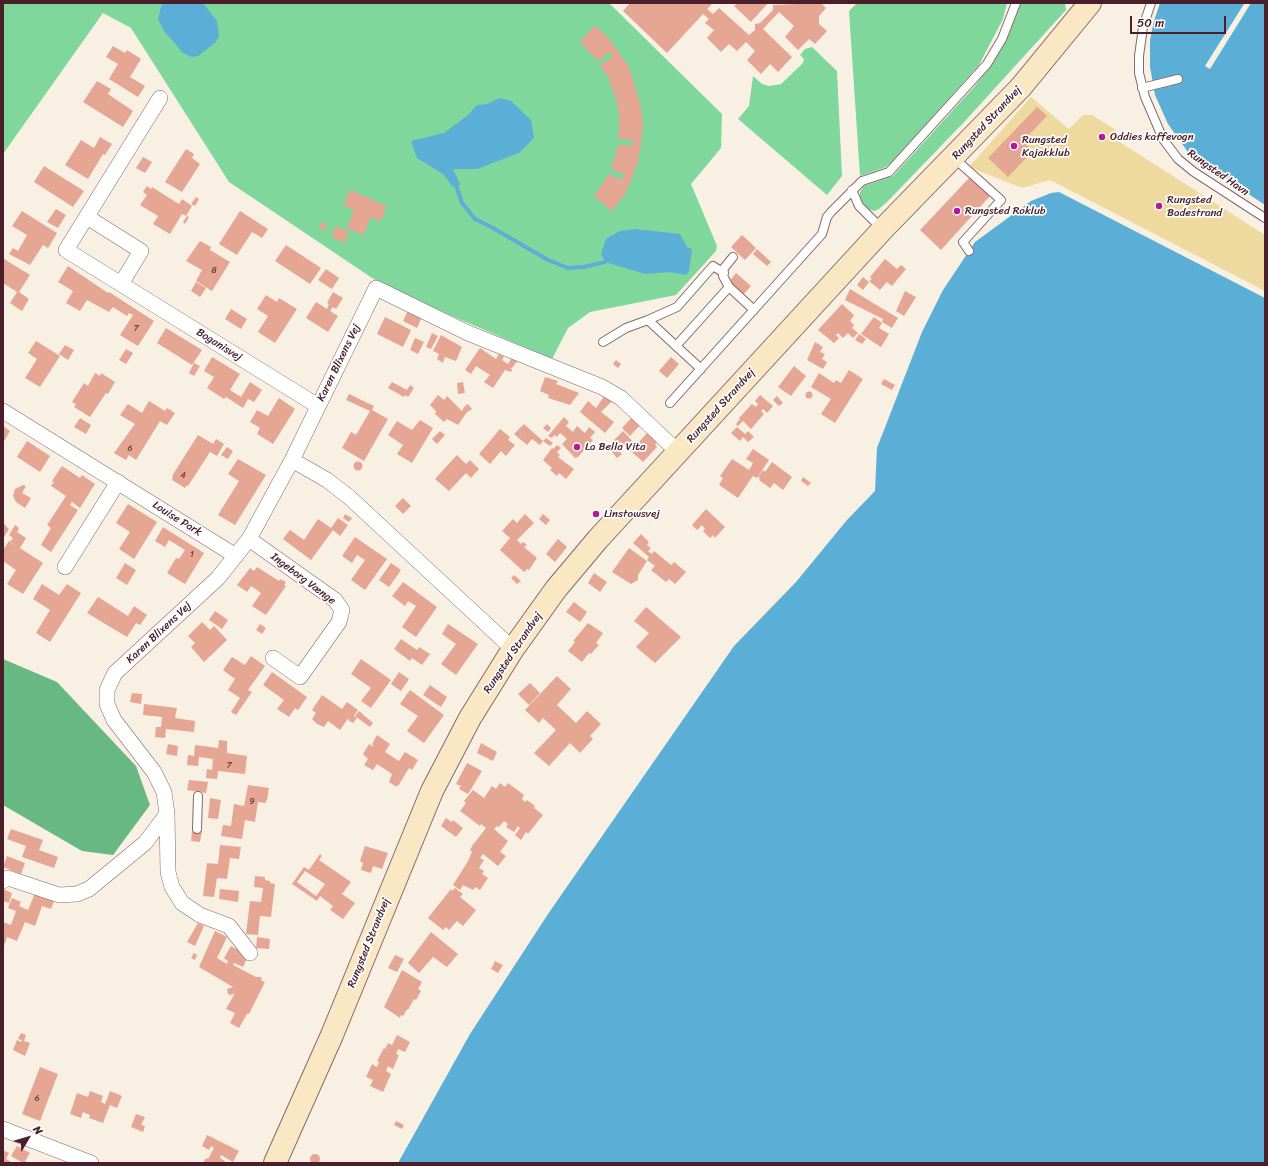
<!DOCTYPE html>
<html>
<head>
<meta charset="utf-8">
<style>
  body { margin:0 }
  #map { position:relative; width:1268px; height:1166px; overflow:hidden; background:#f8f0e2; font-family:Sriracha,sans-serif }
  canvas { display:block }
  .frame { position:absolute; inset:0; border:4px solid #4a1f2b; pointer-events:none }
  .north { position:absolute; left:8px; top:1118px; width:40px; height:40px; -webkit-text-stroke:3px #fff; paint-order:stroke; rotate:52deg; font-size:11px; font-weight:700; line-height:16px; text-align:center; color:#4a1f2b }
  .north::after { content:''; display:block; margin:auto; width:14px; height:18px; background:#4a1f2b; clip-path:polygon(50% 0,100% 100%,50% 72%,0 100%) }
  .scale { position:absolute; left:1130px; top:16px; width:96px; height:18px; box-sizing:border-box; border:2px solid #4a1f2b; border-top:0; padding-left:5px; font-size:12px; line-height:14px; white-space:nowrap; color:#4a1f2b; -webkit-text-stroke:3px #fff; paint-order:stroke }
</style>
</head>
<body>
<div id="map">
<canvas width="1268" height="1166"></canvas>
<div class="frame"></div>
<div class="north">N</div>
<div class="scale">50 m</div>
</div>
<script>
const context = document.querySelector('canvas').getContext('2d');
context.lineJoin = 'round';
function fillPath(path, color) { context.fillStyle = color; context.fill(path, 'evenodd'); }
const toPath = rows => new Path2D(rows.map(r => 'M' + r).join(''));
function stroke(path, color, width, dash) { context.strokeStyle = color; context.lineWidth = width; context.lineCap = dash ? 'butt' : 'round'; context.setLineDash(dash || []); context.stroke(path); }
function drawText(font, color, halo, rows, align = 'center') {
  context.font = font + ' Sriracha,sans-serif'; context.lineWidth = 3.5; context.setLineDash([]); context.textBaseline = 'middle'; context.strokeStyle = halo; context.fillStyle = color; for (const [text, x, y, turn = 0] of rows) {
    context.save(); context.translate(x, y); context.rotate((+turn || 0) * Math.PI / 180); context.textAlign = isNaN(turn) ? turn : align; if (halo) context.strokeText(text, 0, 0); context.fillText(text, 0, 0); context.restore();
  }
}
fillPath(toPath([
  [3,3,609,3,722,114,721,148,691,184,717,246,716,251,676,295,590,312,568,328,552,359,387,288,229,182,131,28,103,13,3,154],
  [857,3,1007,3,1003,19,979,65,894,160,886,167,860,176,849,11],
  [1020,3,1065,3,1066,10,966,120,887,202,879,209,874,211,868,209,860,199,860,192,864,186,893,176,975,86,995,59],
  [812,47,837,71,842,176,827,195,738,119,749,106,753,76,762,84,769,86,781,84,803,63,804,59,800,55,805,49]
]), '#80d79b');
fillPath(toPath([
  [3,659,57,682,136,766,150,805,113,855,82,851,3,805]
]), '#68b883');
fillPath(toPath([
  [1031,97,1069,129,1083,115,1092,115,1116,130,1112,137,1265,235,1265,291,1050,180,1022,188,969,167]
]), '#eeda9e');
fillPath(toPath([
  [162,3,204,4,217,21,219,36,216,42,198,56,191,57,183,53,164,31,158,19],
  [1160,3,1265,3,1265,205,1190,155,1168,124,1155,95,1150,67,1150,40,1154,21],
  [500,98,511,101,531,120,534,138,519,153,477,169,453,169,460,184,457,188,452,186,443,174,417,158,411,141,444,133,468,115,477,105,487,104],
  [1059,192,1265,298,1265,1163,398,1163,470,1034,548,914,734,646,796,582,847,520,875,491,877,448,922,332,943,290,975,242,1031,201,1051,193],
  [635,229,680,234,687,247,692,249,689,271,686,275,669,272,645,274,605,262,601,254,606,239,620,231]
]), '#5bafd7');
fillPath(toPath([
  [1251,3,1210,69,1205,66,1244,4]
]), '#f8f0e2');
stroke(toPath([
  [457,188,462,203,475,219,493,228,548,260,568,268,584,267,605,262]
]), '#5bafd7', 4);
fillPath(toPath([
  [630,3,713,3,707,9,713,14,719,8,749,35,755,30,755,24,760,23,773,10,773,5,821,3,826,8,819,16,819,24,827,31,815,44,809,39,798,50,785,37,794,26,779,12,763,29,792,57,778,72,770,64,761,74,747,60,755,51,746,42,737,51,729,44,721,52,707,38,714,30,705,23,709,19,703,14,667,53,623,11],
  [738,3,768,3,751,22,734,6],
  [595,25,610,40,629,67,641,107,643,127,638,163,625,194,612,211,594,196,609,174,622,180,624,174,611,169,619,144,632,146,633,140,619,139,619,115,617,102,608,77,600,65,613,57,609,52,598,61,580,42],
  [113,46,125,53,127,50,141,59,130,77,145,86,138,97,109,79,118,64,106,57],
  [97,81,111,89,108,94,133,111,123,127,83,102],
  [1037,107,1047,116,1023,141,1033,151,1008,177,988,158],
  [100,137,112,144,105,155,103,154,88,179,65,165,81,140,94,148],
  [186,149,194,154,192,158,200,164,182,192,165,182],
  [143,157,152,162,145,173,136,168],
  [44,166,84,191,73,207,34,182],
  [970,177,990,196,941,250,920,230],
  [147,186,151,189,152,187,179,204,182,199,192,206,186,216,182,214,170,234,153,224,158,216,140,205,147,195,143,192],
  [350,190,387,206,380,222,371,217,363,235,347,228,354,210,343,205],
  [196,197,199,199,195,206,191,204],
  [56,209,66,215,58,228,47,222],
  [22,211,57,233,48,248,43,245,30,265,9,254,13,248,18,251,27,235,12,226],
  [240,211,268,229,262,238,252,232,237,255,219,244],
  [187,216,189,217,185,224,183,222],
  [322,222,327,225,324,231,319,228],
  [336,226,349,232,344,243,331,237],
  [742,235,756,248,745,260,731,247],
  [200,241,211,247,210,250,230,262,212,291,196,281,202,270,186,261],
  [286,245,321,268,310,284,275,261],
  [757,249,771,262,767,266,753,254],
  [4,259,30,275,19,292,29,299,22,311,10,303,17,292,3,283],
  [885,259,897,269,901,265,906,269,892,286,887,282,880,290,869,281,872,279,870,277],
  [68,266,108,293,109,292,154,321,138,346,120,335,133,315,129,313,127,316,113,307,109,312,87,300,80,311,66,303,73,291,58,282],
  [326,269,339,278,332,289,318,280],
  [736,273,751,286,743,295,729,282],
  [863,277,869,282,863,290,857,285],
  [196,282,206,288,200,297,191,291],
  [850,289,898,318,893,326,892,328,882,322,883,319,845,300],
  [905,291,916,297,904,316,896,311],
  [333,292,343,298,336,309,333,307,330,311,338,316,328,332,306,318,316,302,327,309,329,304,327,303],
  [266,295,277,302,279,298,297,309,275,343,258,332,268,316,257,309],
  [842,304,854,315,850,321,854,325,852,328,858,333,853,338,848,333,843,338,838,333,836,335,839,338,834,343,818,330],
  [231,309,247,319,241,329,225,319],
  [408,310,422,317,417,328,403,321],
  [385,317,411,330,403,347,377,334],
  [874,317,882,323,879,328,889,334,881,347,861,334],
  [166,328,202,350,192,365,157,343],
  [432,333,438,336,431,349,426,347],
  [859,334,866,339,862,344,855,340],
  [441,335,462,347,456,361,445,357,443,363,437,359,439,354,433,351],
  [415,338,424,342,418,354,410,350],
  [36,341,60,356,40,387,25,378,37,359,28,353],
  [815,342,823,347,820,352,825,354,822,359,827,362,823,369,807,360],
  [65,345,74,350,68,360,59,354],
  [480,348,496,359,499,354,504,357,502,360,508,364,512,357,518,360,512,368,510,368,512,369,511,372,505,370,493,388,484,382,490,375,476,366,471,374,465,370],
  [126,349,133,353,126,364,119,360],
  [212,357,240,374,230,390,241,397,250,382,262,390,254,402,248,399,243,408,226,397,224,399,207,388,214,377,204,371],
  [671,357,679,364,667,378,659,371],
  [616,360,621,364,618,368,613,364],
  [194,363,200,366,194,376,189,373],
  [794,366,806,376,791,396,778,387],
  [849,370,863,379,835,423,821,414,831,399,811,387,819,373,834,383,836,380,841,383],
  [95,373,100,376,101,373,115,382,108,394,106,393,90,417,74,407,76,404,72,402,84,383,88,386],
  [545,377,558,381,556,384,579,393,570,405,548,398,549,395,540,391],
  [884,379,895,385,892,390,881,384],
  [392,382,407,390,410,385,414,388,408,397,405,395,404,397,388,388],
  [463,382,465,393,458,394,457,383],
  '805.5 395a3.5 3.5 0 1 1 7 0a3.5 3.5 0 1 1-7 0Z',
  [349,394,374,406,372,410,388,419,364,461,342,448,351,432,356,435,370,411,346,400],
  [438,395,444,400,447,396,462,411,464,407,468,404,472,409,467,412,458,425,447,419,444,422,435,414,436,411,430,405],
  [605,395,612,401,601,412,614,422,605,433,580,412,588,401,596,408],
  [760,395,773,406,767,413,763,409,761,411,764,414,751,429,743,421,738,426,736,424,740,419,739,418,752,404,756,407,758,404,755,401],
  [777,396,783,403,779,406,773,400],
  [279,398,295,409,273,444,257,434,260,428,250,422,257,410,268,416],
  [149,401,165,411,167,408,175,413,167,425,160,421,136,460,129,455,126,460,114,453,135,424,120,415,128,404,142,413],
  [633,416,641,424,630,436,622,428],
  [564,417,569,422,566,426,573,432,577,426,585,433,589,427,595,432,590,438,593,440,578,457,575,458,562,444,567,439,560,433,557,437,554,435,552,438,548,436],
  [80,418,91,425,86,434,74,427],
  [420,420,433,428,412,463,397,454,403,445,388,435,397,421,412,430],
  [524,424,543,441,546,438,553,443,550,446,543,441,540,445,532,439,527,445,514,434],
  [547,424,551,428,548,432,543,428],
  [3,426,10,431,3,443],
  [737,427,745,434,748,431,754,437,748,442,743,437,740,441,731,433],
  [500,429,510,437,508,440,515,445,506,456,501,451,490,464,479,454],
  [440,431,445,435,437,444,432,439],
  [623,431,636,445,649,431,658,441,655,444,657,447,643,462,621,442,617,446,612,442],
  [198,435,213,444,216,439,224,444,217,456,210,452,188,486,187,485,185,488,172,480,173,477,172,476],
  [27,441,50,456,40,472,17,457],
  [557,445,561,448,557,452,560,455,558,457,574,469,566,479,559,473,557,476,550,470,552,468,543,460,552,448,553,449],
  [227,447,233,451,228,459,221,455],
  [616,448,622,454,617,458,612,452],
  [753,449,769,460,757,478,753,476,738,498,719,485,723,478,720,476,732,459,749,470,753,463,746,459],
  [457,455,466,464,470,460,479,469,471,478,466,473,449,491,435,479],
  [238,459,266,475,235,525,218,515,239,481,228,474],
  '353.5 466a4.5 4.5 0 1 1 9 0a4.5 4.5 0 1 1-9 0Z',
  [772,462,792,477,783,490,774,483,770,488,759,480,760,478,758,477,763,470,765,472],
  [62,466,80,478,82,475,95,484,80,508,72,502,70,505,78,510,51,552,41,545,51,528,47,525,66,496,51,486,54,482,52,481],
  [803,477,811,483,808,486,801,481],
  [23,485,26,486,22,493,31,498,25,508,16,502,13,496,15,489],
  [403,498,411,506,403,514,395,506],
  [128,504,157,522,134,559,119,549,130,532,116,523],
  [706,509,725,527,715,538,713,535,710,538,703,531,705,529,702,525,697,530,692,525],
  [345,514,352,518,349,522,343,518],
  [525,514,534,523,517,540,521,544,523,542,527,545,524,547,537,558,529,570,527,569,524,572,500,550,510,538,502,531,513,519,517,523],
  [543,514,550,520,546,525,539,519],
  [338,518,348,525,340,536,333,530,311,560,283,539,290,530,304,540,318,519,331,528],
  [3,523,9,529,4,537,3,536],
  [15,525,19,528,17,532,26,538,20,548,10,542,13,538,9,535],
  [163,527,204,553,185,584,167,573,176,558,179,559,185,550,169,540,165,547,155,541],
  [641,534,649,542,647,545,651,548,648,551,652,554,654,551,671,565,674,562,686,572,675,584,669,579,666,582,651,570,655,566,647,560,649,557,633,543],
  [355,537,387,559,365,590,351,580,365,560,357,555,352,563,342,556],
  [558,539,567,547,555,562,546,554],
  [9,541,43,563,23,594,7,584,16,570,3,561,3,550],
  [629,548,647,561,638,575,638,580,631,584,612,572],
  [125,563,136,570,127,585,116,578],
  [391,563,401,570,389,587,379,580],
  [257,567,279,581,280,579,286,582,284,585,286,586,266,615,252,606,261,593,251,586,247,592,237,585,250,568,254,571],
  [594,573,607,582,600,592,588,583],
  [514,575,521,581,517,584,511,578],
  [403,582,437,607,416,637,402,627,416,606,408,601,405,606,392,596],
  [42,584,59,595,67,584,81,593,50,642,36,633,50,610,33,599],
  [98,597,128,616,134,606,147,615,140,625,136,623,127,637,87,613],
  [574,602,587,612,580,622,566,612],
  [646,607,681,637,655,663,636,647,649,633,634,621],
  [215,611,228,620,222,629,209,620],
  [202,622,210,630,214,626,227,640,204,662,191,647,195,643,188,636],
  [588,623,603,633,596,643,599,645,591,654,589,653,582,662,568,651,575,642,573,641],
  [260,624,266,628,262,634,256,630],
  [448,624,478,644,456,675,441,664,456,644,442,634],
  [401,639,417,650,419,647,430,654,422,665,412,658,410,661,394,649],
  [251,656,265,666,248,690,252,692,236,715,231,712,240,698,228,690,235,679,223,670,232,657,245,665],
  [361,659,391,680,371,708,361,701,371,688,351,674],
  [272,672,307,697,298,710,295,708,289,717,277,709,284,700,263,685],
  [399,672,409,679,401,691,391,684],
  [557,676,571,689,557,705,576,723,587,711,601,724,590,736,593,739,580,753,570,743,549,766,534,753,556,730,543,718,539,723,525,710],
  [530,683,540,693,529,705,518,694],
  [430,685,447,697,441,707,423,695],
  [410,690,444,715,424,743,407,731,418,716,400,704],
  [132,693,142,694,141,704,130,702],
  [322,695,342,709,347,702,358,710,354,716,357,718,353,723,348,720,349,717,340,730,328,721,324,727,317,724,312,719,316,713,312,710],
  [144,704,177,708,175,718,195,721,194,732,166,729,165,738,155,737,156,727,161,727,162,717,143,715],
  [359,711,373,723,370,727,355,716],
  [377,735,390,744,385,752,399,761,405,752,418,760,412,770,409,768,398,786,395,786,389,782,392,774,377,764,373,770,364,765,368,759,363,754,369,744,374,747,372,744],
  [219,740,227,741,227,753,247,756,245,774,218,771,217,779,206,778,207,769,212,770,213,759,199,757,198,766,187,765,188,755,194,756,195,745,218,748],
  [481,743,497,752,493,761,477,753],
  [168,744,178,746,177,756,166,754],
  [467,763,482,771,468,794,459,789,461,786,456,784],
  [189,780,208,782,206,793,187,790],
  [500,783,505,787,508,783,524,795,522,799,525,802,527,800,535,806,534,808,543,815,528,834,526,832,521,840,515,835,520,828,518,826,514,832,506,827,508,824,504,821,499,827,497,826,494,829,508,841,500,852,506,856,498,866,483,854,480,858,484,860,479,868,484,871,482,874,488,878,480,890,475,887,473,890,463,885,460,890,453,885,468,861,472,852,470,850,472,846,486,828,481,824,480,826,460,811,466,803,464,801,473,790,484,798,492,786,496,789],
  [248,785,269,788,267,800,265,803,258,802,255,822,245,820,242,839,221,836,223,825,231,826,234,804,244,806],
  [210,798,221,800,218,819,208,818],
  [446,818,452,822,453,820,463,828,456,837,441,826],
  [11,829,43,840,39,850,58,857,54,868,22,857,26,846,7,839],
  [192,830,202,831,200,842,191,841],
  [220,845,241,847,239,859,230,858,227,879,217,878,214,897,203,896,207,863,218,864],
  [365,846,388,853,382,869,373,866,371,873,361,870,363,863,360,861],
  [320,854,322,856,319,860,351,882,342,894,355,903,343,919,330,910,333,906,320,896,317,901,292,884,304,867,309,870],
  [305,871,325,884,316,896,297,882],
  [7,856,25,863,21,874,3,867],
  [255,876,265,877,265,880,270,881,270,883,275,884,271,917,260,916,258,935,246,934,250,901,261,902,263,888,254,887],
  [455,888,463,894,460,897,476,910,463,926,457,921,449,930,446,927,443,930,428,918,451,889,452,891],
  [3,889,12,893,9,903,3,901],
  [220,889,239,891,238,902,219,899],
  [36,891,55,898,51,909,42,906,35,926,25,922,17,941,7,937,3,949,3,922,11,925,16,911,8,908,12,898,21,902,19,906,28,910],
  [198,923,204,926,195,946,187,942],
  [215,931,227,937,217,958,227,964,228,961,224,958,231,946,248,956,243,967,234,963,233,965,256,977,261,977,262,981,265,982,249,1014,247,1014,239,1028,230,1023,235,1013,226,1009,235,993,231,995,228,994,227,989,233,987,199,967],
  [431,932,458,954,447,967,433,957,419,973,408,963],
  [257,937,270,939,269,949,256,948],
  [194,953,197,955,195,960,191,958],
  [395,955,404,959,397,972,388,968],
  [495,961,503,965,498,973,491,969],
  [402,970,422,982,418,989,421,991,416,1000,414,999,408,1010,407,1009,403,1016,401,1015,400,1018,384,1007],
  [21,1033,26,1035,24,1041,30,1043,25,1056,13,1050,17,1040,21,1042,22,1040,18,1039],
  [397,1035,410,1042,405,1052,398,1049,396,1054,399,1055,393,1069,388,1066,386,1071,391,1074,383,1092,370,1086,373,1080,366,1077,372,1064,377,1067,379,1062,377,1061,384,1048,385,1049,388,1043,392,1045],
  [40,1067,58,1074,40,1121,22,1114],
  [90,1091,103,1096,101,1102,105,1104,110,1091,122,1096,117,1108,110,1105,103,1123,89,1118,90,1115,83,1112,81,1118,70,1114,77,1093,88,1097],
  [136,1114,145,1117,141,1125,145,1126,143,1132,131,1127],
  [396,1121,404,1125,402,1129,394,1125],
  [207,1135,239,1151,233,1162,221,1155,220,1158,225,1161,224,1163,203,1163,206,1158,208,1159,214,1148,211,1146,209,1150,202,1146],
  [17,1146,30,1153,25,1161,29,1163,23,1163,11,1156],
  [3,1150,9,1153,6,1159,13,1163,3,1163],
  '310 1159a5 5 0 1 1 10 0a5 5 0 1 1-10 0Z'
]), '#e6a694');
const service = toPath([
  [1151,3,1143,27,1139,56,1139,73,1145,97,1163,139,1178,159,1194,172,1265,218],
  [1142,88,1178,79],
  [954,158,1001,200,963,242,969,251],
  [852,190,859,206,882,229],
  [729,287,723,276,724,268,733,257],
  [648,320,677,307,713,266,724,273],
  [603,342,626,328,648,320,676,346],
  [701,369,676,346,729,287,754,310],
  [670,403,822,234,827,217,831,212,862,181,889,172,987,64,1002,39,1016,3],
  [197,829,198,796]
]);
const minor = toPath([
  [160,98,66,250,318,406],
  [87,217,141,251,121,284],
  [3,411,236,556],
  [292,460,327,480,349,497,513,649],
  [249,539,335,600,342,610,339,622,300,677,273,658],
  [65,567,118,482],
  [3,881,8,878,59,895,77,894,89,889,145,843,167,814],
  [250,953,229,926,200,915,182,903,172,887,168,872,167,814,164,792,154,772,114,720,107,704,107,690,115,673,218,578,249,539,292,460,376,288,468,333,602,387,621,398,678,452],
  [3,1129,91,1163]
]);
const secondary = toPath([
  [275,1163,332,1035,432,791,470,718,513,649,556,589,598,539,883,229,1021,87,1090,3]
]);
stroke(service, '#87686b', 10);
stroke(minor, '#87686b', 16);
stroke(secondary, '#87686b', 24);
stroke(service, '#fff', 8);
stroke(minor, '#fff', 15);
stroke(secondary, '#fae7c3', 22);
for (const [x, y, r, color] of [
  [1102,137,4,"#b5179e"],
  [1014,146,4,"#b5179e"],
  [1159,206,4,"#b5179e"],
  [957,211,4,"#b5179e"],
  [577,447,4,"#b5179e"],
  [596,514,4,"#b5179e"]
]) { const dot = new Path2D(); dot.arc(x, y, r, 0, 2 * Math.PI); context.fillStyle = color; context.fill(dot); stroke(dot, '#fff', 1.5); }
drawText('9px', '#714145', null, [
  ["8",214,271],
  ["7",136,329],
  ["6",130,449],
  ["4",183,476],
  ["1",192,555],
  ["7",229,766],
  ["9",252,802],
  ["6",37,1099]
]);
drawText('11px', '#4a1f2b', '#fff', [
  ["Rungsted Strandvej",987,123,-47],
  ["Rungsted Havn",1218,173,35],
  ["Boganisvej",219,345,32],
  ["Karen Blixens Vej",339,363,-64],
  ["Rungsted Strandvej",721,406,-48],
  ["Louise Park",177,519,32],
  ["Ingeborg Vænge",303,579,37],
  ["Karen Blixens Vej",159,633,-43],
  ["Rungsted Strandvej",513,653,-56],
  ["Rungsted Strandvej",369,943,-68]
]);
drawText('11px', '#4a1f2b', '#fff', [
  ["Oddies kaffevogn",1110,137],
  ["Rungsted",1022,140],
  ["Kajakklub",1022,153],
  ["Rungsted",1167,200],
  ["Badestrand",1167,213],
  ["Rungsted Roklub",965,211],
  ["La Bella Vita",585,447],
  ["Linstowsvej",604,514]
], 'left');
</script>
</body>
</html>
